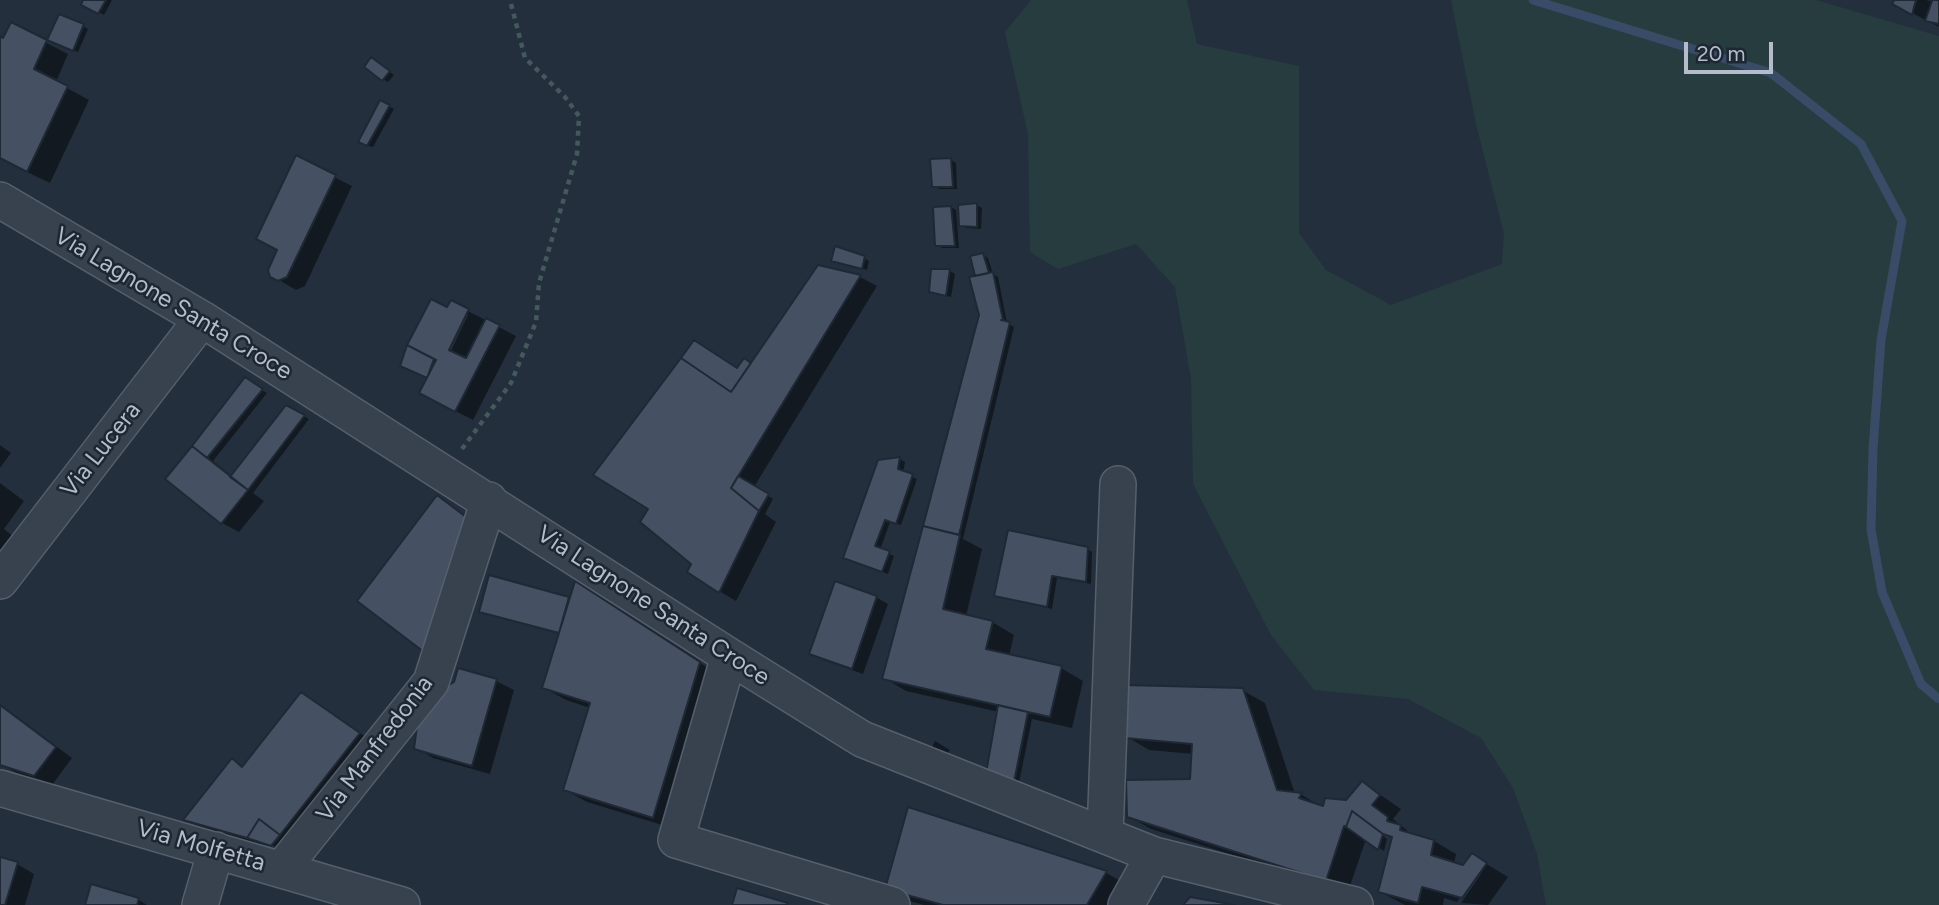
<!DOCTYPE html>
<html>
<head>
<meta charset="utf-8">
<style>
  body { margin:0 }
  #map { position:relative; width:1939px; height:905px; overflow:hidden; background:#242f3e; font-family:Figtree,sans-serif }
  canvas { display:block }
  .scale { position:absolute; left:1684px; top:42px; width:89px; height:32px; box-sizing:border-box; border:4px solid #b4bcc9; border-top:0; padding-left:9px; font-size:21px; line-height:24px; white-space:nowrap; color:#b4bcc9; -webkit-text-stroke:5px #1d2633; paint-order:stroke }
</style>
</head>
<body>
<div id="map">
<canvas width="1939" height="905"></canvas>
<div class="scale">20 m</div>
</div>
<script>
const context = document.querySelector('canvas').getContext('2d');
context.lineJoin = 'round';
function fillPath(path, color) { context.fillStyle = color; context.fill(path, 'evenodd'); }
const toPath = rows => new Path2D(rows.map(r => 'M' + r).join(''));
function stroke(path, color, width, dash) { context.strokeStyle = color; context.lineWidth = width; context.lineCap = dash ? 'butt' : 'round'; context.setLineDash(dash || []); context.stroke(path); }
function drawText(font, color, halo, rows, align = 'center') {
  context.font = font + ' Figtree,sans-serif'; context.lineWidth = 5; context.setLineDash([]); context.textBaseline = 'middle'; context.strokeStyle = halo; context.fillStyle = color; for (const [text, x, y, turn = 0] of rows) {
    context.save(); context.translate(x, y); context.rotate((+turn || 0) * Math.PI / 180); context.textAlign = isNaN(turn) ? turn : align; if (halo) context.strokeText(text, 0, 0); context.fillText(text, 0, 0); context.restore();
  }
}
fillPath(toPath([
  [1031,0,1187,0,1197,44,1299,66,1299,233,1326,270,1391,305,1502,264,1504,234,1476,124,1451,0,1816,0,1939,36,1939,905,1546,905,1537,854,1513,788,1481,738,1408,699,1314,690,1271,635,1193,484,1191,379,1175,287,1136,244,1058,269,1030,252,1028,134,1005,32]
]), '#263c3f');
fillPath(toPath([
  [85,0,112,0,104,15,83,4],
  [1896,0,1939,0,1939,27,1895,4],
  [12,25,68,54,56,82,89,100,50,183,0,159,0,38,4,40],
  [83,26,88,29,78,52,49,40],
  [376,62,394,75,388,82,383,79],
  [381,102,394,109,373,147,365,145],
  [297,158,352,186,305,286,296,290,272,276],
  [951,160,956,163,957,189,939,189,934,186],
  [977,205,982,208,981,229,966,228,961,225],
  [951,207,956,210,959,248,942,248,937,245],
  [983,255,988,258,993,274,998,277,1007,323,1014,327,963,539,982,549,966,616,992,622,1014,635,1009,656,1061,668,1083,681,1072,728,1032,719,1019,783,993,775,999,712,906,691,884,678,980,315,977,277],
  [864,258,869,261,867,270,833,260],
  [819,267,860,277,877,286,754,487,773,499,765,514,776,522,736,601,719,591,738,370,752,365],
  [950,271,955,274,951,297,931,291],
  [432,301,447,309,468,311,516,336,473,420,438,402,429,378,409,346],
  [464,315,468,315,447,359,444,357],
  [245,380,267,393,213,461,233,477,287,407,309,419,253,493,264,501,239,532,222,523,167,479],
  [0,445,11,453,0,468],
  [900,459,905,462,903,473,917,479,901,525,890,522,880,550,894,556,888,574,845,558,879,462],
  [0,483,24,501,4,529,19,541,0,564],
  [1087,549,1092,552,1091,584,1057,578,1052,609,996,595],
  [490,577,571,600,597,596,722,677,675,829,587,802,565,790,590,708,566,700,544,688,560,634,486,614],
  [876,597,888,604,863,674,823,660,812,653],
  [496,681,514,690,490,774,433,758,416,748],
  [1242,690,1265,703,1295,794,1302,795,1324,808,1347,802,1363,783,1401,809,1393,819,1409,832,1434,841,1456,854,1454,864,1463,867,1472,855,1508,877,1488,905,1461,903,1481,874,1477,874,1457,902,1444,898,1443,905,1405,905,1380,892,1393,838,1382,832,1381,834,1387,839,1384,851,1366,839,1348,892,1151,829,1128,816,1191,781,1193,754,1149,750,1127,737],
  [0,704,72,758,52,785,24,777,0,764],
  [318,704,376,744,277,847,266,844,264,847,202,829,186,819,232,760,244,767],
  [935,741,950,750,946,755,932,747],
  [0,859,17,864,34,874,25,905,0,905],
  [1106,873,1128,885,1116,905,924,905,909,901,887,888],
  [92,887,139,900,147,905,87,905]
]), '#0007');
stroke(toPath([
  [1533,0,1771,73,1861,144,1902,221,1881,340,1873,449,1871,529,1882,592,1921,684,1939,699]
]), '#394c67', 9);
const building = toPath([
  [83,0,106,0,98,14,81,5,83,0],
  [1894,0,1916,0,1912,15,1892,4,1894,0],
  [1928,0,1939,0,1939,24,1925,21,1932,1,1928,0],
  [59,14,84,24,73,51,47,40,59,14],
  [11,22,47,40,34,69,68,86,27,172,0,158,0,36,3,38,11,22],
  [371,57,390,71,382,81,364,67,371,57],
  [380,100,390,105,367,146,358,142,380,100],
  [296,155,336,175,287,277,278,281,270,277,268,270,277,250,256,239,296,155],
  [951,158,953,187,932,187,930,159,951,158],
  [977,203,977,227,959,226,958,205,977,203],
  [951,206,955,246,935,246,933,207,951,206],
  [835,246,865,256,862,269,831,261,835,246],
  [983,253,989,273,975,276,970,256,983,253],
  [818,265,861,275,731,488,759,511,719,593,687,572,691,564,640,522,648,509,593,475,681,358,731,392,818,265],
  [931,269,950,269,946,296,929,292,931,269],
  [993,272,1003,320,1001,320,1010,322,959,535,923,526,979,315,969,277,993,272],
  [431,299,447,307,451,300,469,309,449,350,466,358,486,318,500,325,455,412,419,393,436,360,407,345,431,299],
  [694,340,737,368,744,358,751,363,731,392,681,358,694,340],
  [407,345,434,359,427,378,400,366,407,345],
  [245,377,263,389,207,458,192,446,245,377],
  [286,405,305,415,248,490,230,477,286,405],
  [192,446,248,490,221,524,165,479,192,446],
  [900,457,898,469,913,474,896,524,885,520,875,546,890,551,882,572,843,558,878,460,900,457],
  [738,476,769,494,759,511,731,488,738,476],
  [437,495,466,517,424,652,357,601,437,495],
  [923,526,960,535,943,609,993,621,986,649,1062,666,1050,717,882,679,923,526],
  [1008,530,1088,547,1086,582,1052,576,1047,607,994,596,1008,530],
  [489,575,569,597,559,633,479,612,489,575],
  [575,581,700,662,653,818,563,790,590,703,542,688,575,581],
  [835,581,877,596,852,669,809,654,835,581],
  [458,668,497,679,472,766,414,749,417,726,442,689,454,682,458,668],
  [1124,685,1243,688,1277,790,1302,793,1299,798,1323,806,1325,798,1346,800,1362,781,1380,795,1372,805,1388,817,1387,821,1401,825,1400,830,1434,840,1431,855,1463,865,1472,853,1487,863,1462,898,1422,887,1418,903,1378,892,1392,837,1383,834,1352,811,1346,827,1344,826,1326,881,1127,817,1126,780,1190,779,1192,744,1125,738,1124,685],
  [301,692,360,733,280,835,259,819,247,838,183,820,232,758,242,767,301,692],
  [0,705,56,747,34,776,0,765,0,705],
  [998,705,1028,712,1014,782,986,773,998,705],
  [908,807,1107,871,1087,905,943,905,885,889,908,807],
  [1352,811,1383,834,1378,850,1346,827,1352,811],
  [259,819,280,835,271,846,247,838,259,819],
  [0,857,18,862,5,905,0,905,0,857],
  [91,884,139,898,137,905,85,905,91,884],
  [737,888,788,903,787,905,732,905,737,888],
  [1190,897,1235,905,1183,905,1190,897]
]);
fillPath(building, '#455162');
stroke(building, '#1f2835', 2);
const minor = toPath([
  [0,200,202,319,729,656,862,739,1154,855,1355,905],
  [0,581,202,319],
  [729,656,676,840,892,905],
  [0,788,402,905],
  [1105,835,1118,484],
  [281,870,431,682,489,500],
  [200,905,216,850],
  [1126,905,1154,855]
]);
stroke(minor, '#565f6c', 38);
stroke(toPath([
  [462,449,511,383,536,322,539,283,577,154,579,116,565,97,525,58,510,0]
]), '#44595c', 4.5, [5, 5]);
stroke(minor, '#38414e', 35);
drawText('24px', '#b4bcc9', '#1d2633', [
  ["Via Lagnone Santa Croce",173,304,31],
  ["Via Lucera",101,450,-52],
  ["Via Lagnone Santa Croce",653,606,33],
  ["Via Manfredonia",375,749,-53],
  ["Via Molfetta",201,846,16]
]);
</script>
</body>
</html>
